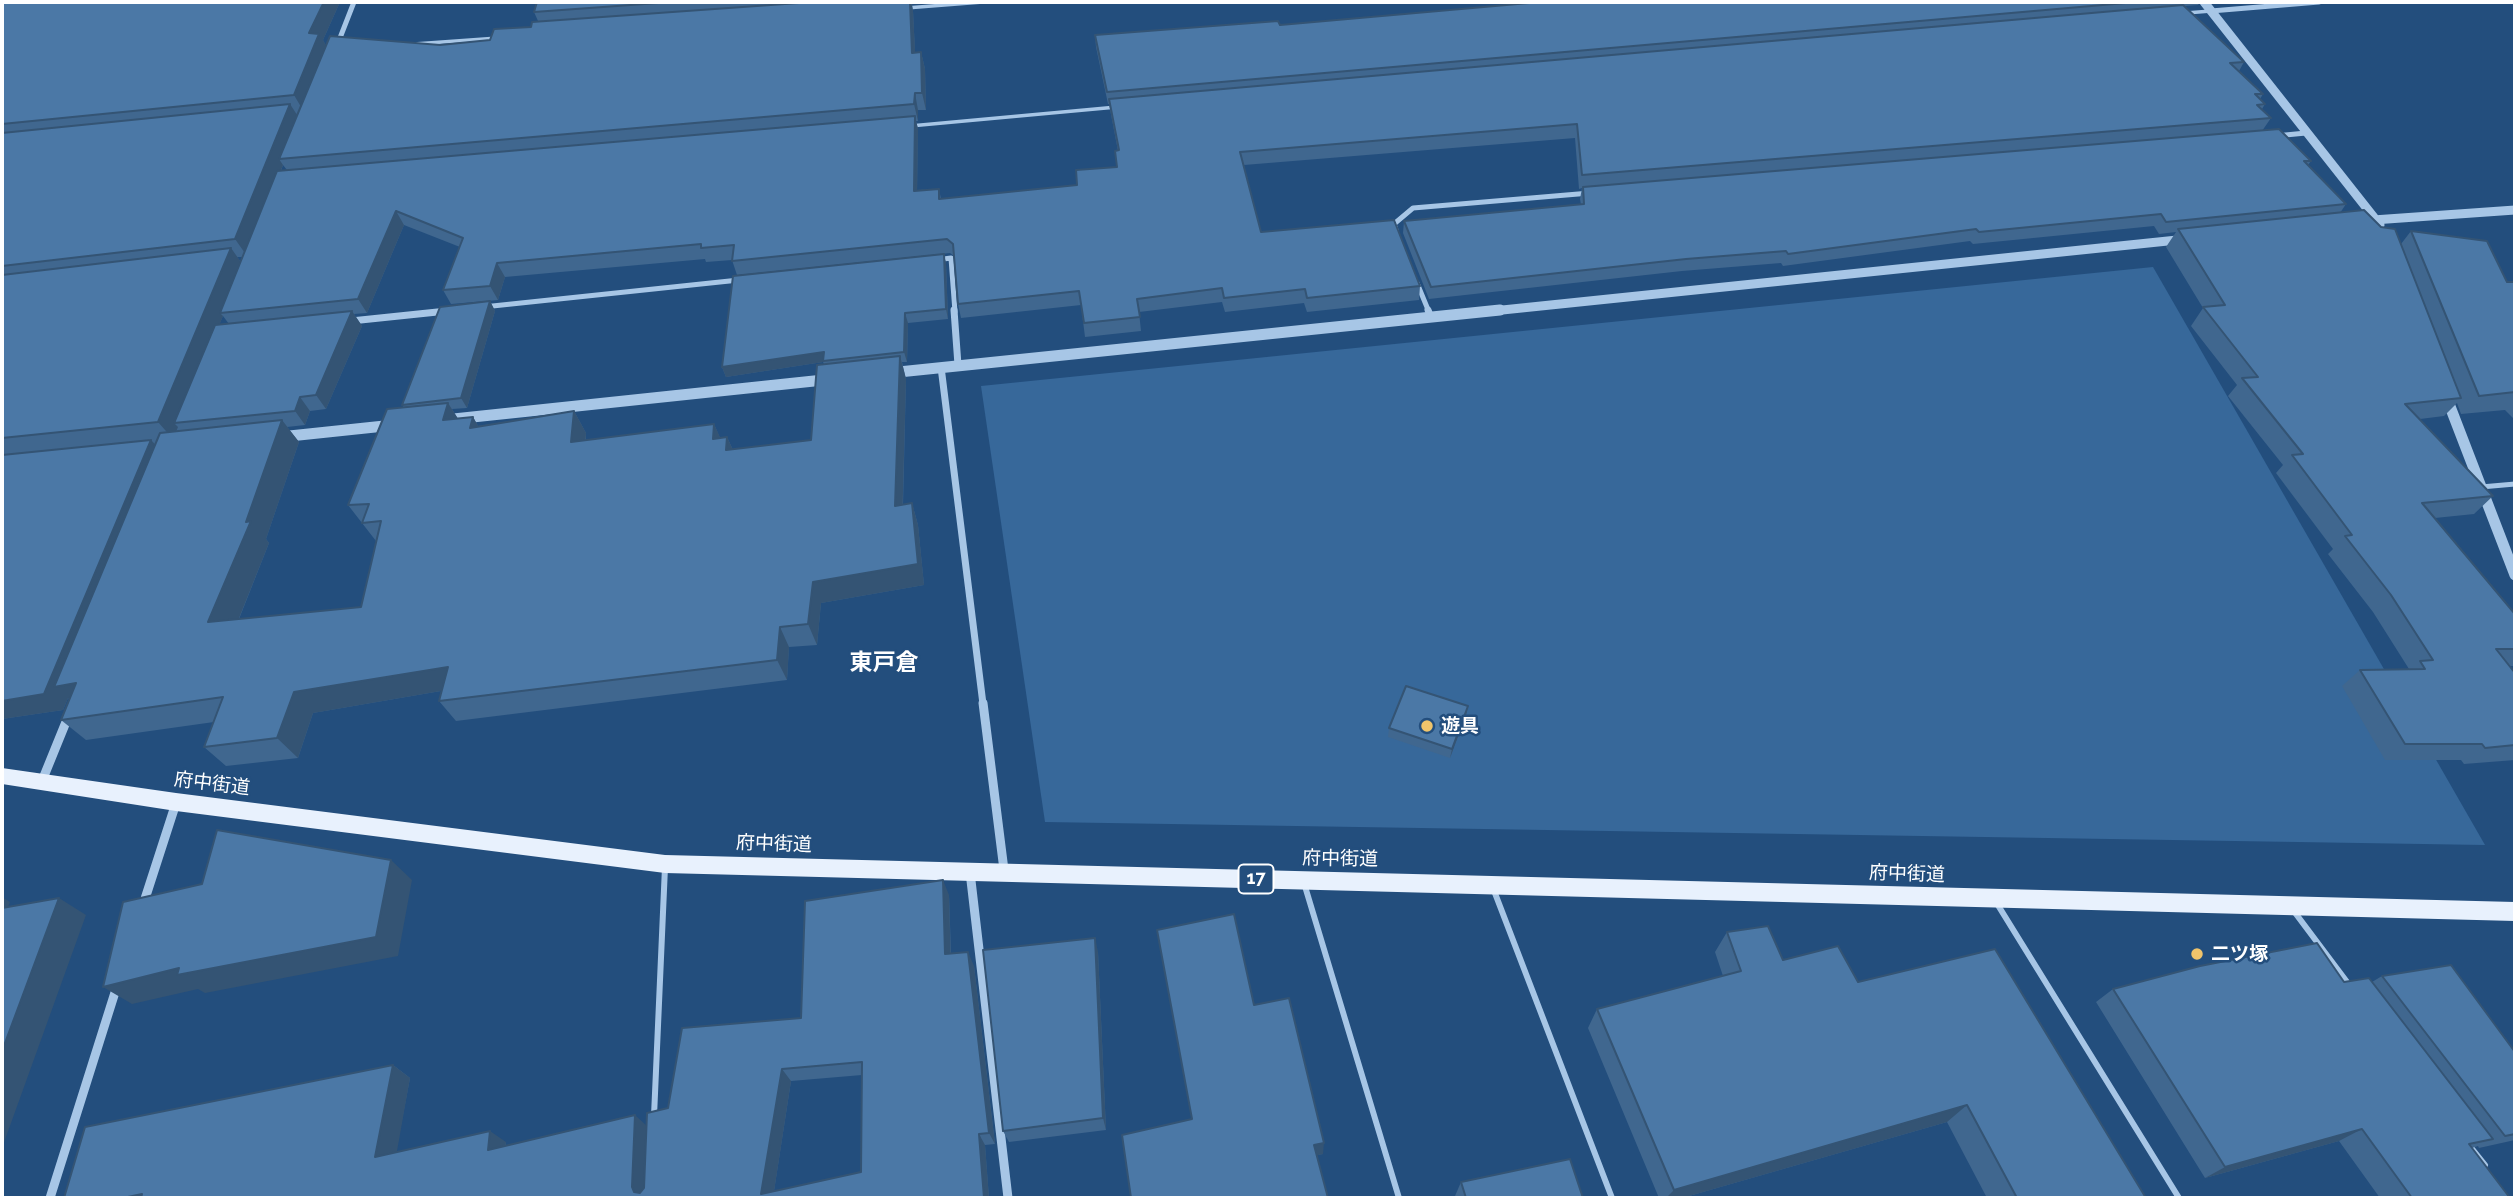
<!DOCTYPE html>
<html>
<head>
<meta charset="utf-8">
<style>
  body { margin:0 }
  #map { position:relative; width:2517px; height:1200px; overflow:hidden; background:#234e7d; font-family:Raleway,sans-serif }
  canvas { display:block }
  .frame { position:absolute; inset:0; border:4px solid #fff; pointer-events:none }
</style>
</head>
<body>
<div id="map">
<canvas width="2517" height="1200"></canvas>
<div class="frame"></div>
</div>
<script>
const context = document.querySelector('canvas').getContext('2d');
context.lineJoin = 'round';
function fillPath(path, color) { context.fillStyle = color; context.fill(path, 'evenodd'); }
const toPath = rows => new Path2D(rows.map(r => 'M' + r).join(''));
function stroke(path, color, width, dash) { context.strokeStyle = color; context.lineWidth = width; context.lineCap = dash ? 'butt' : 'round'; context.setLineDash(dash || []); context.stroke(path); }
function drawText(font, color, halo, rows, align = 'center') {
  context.font = font + ' Raleway,"Noto Sans JP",sans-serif'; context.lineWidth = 5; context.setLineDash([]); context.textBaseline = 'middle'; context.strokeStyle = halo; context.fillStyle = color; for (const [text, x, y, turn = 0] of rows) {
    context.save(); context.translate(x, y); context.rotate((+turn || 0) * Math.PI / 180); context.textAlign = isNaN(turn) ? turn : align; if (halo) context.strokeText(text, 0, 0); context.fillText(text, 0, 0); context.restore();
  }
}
fillPath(toPath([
  [2153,267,2485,845,1045,822,981,386]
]), '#37689a');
stroke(toPath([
  [906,8,983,2],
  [2186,13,2211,11],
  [414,44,498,38],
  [910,126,1117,107]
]), '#a7c6e6', 3.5);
stroke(toPath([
  [2481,487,2515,484]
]), '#a7c6e6', 5);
stroke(toPath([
  [1304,883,1399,1198],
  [1493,888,1612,1198],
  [1996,902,2179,1198],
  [2293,910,2350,986],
  [654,1116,665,867],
  [2469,1145,2485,1165]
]), '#a7c6e6', 6);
stroke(toPath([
  [2211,11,2319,2],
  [338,43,354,2],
  [2275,136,2306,133],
  [1396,230,1394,224,1413,208,1590,193],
  [936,260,951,258,955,312],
  [1417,283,1429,312],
  [483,307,739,280],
  [441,312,447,311]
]), '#a7c6e6', 5);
stroke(toPath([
  [954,310,958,365],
  [1428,310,1430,315],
  [351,321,447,311],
  [941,367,983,704]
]), '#a7c6e6', 7);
stroke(toPath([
  [983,703,1004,870],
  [42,781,68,717],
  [970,872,1008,1198],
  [143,905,176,803],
  [50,1198,117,986]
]), '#a7c6e6', 9);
stroke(toPath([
  [2204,2,2380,225],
  [2359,221,2515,210],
  [1483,312,2187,239]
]), '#a7c6e6', 9);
stroke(toPath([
  [889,373,1500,310],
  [2446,396,2515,575],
  [444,420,833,379],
  [280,437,394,425]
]), '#a7c6e6', 11);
fillPath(toPath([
  [2,768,176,793,665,855,2515,902,2515,921,665,873,176,811,2,784,2,768]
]), '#e8f1fd');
fillPath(toPath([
  [2,2,340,2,323,40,326,46,440,45,490,40,531,27,538,21,534,12,537,2,913,2,912,3,913,11,915,52,921,52,925,69,926,110,918,110,918,121,916,121,918,129,917,190,939,189,941,199,1077,185,1117,167,1115,151,1118,151,1109,104,1108,104,1096,47,1095,35,1280,25,1521,4,1519,2,2200,2,2198,5,2185,6,2244,62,2239,71,2263,94,2260,99,2265,104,2262,109,2271,118,2262,131,2311,161,2308,165,2346,204,2340,213,2381,227,2401,244,2411,231,2507,282,2515,282,2515,420,2505,410,2461,414,2457,403,2444,416,2420,419,2493,496,2474,514,2435,518,2515,614,2515,666,2510,666,2515,673,2515,760,2464,764,2461,760,2385,760,2342,686,2360,670,2409,669,2373,612,2328,554,2333,549,2276,473,2283,465,2228,396,2237,385,2191,326,2203,308,2166,247,2176,232,2159,234,2154,226,1973,244,1970,241,1783,266,1781,263,1682,271,1429,299,1403,233,1404,221,1581,205,1580,199,1582,188,1579,189,1575,138,1244,165,1261,232,1420,286,1419,300,1307,312,1304,303,1225,312,1222,302,1139,312,1141,331,1085,337,1081,305,961,318,958,304,954,256,950,253,737,275,732,260,706,262,705,259,505,277,498,300,451,304,443,290,460,247,404,225,367,313,354,314,362,326,326,409,310,411,305,425,287,427,299,442,266,539,269,543,239,619,361,607,376,541,348,505,404,408,402,405,490,301,495,311,467,408,452,409,458,419,473,417,478,426,574,411,586,433,586,440,714,424,720,438,727,437,733,450,811,440,824,364,823,362,726,377,722,367,944,254,946,264,948,319,908,323,907,362,902,362,906,379,903,505,912,503,918,525,924,585,821,603,817,645,789,647,787,680,456,721,439,701,441,691,313,713,298,758,226,766,204,747,214,722,86,740,61,720,70,700,68,698,63,710,2,719],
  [283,165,287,170,281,171],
  [237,257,243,257,241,262],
  [223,316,229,324,219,325],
  [2212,2,2246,2,2214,4],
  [1468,706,1466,715,1450,758,1388,737,1389,728],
  [949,895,951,953,974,966,995,1144,985,1145,989,1198,64,1198,393,1065,410,1078,396,1152,506,1142,506,1146,647,1126,668,1108,801,1018],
  [862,1075,861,1172,774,1191,791,1081],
  [1157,930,1254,1005,1323,1154,1317,1155,1192,1119],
  [1727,932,1783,960,1858,982,2146,1198,1987,1198,1947,1122,1682,1198,1659,1198,1588,1028,1597,1009,1723,976,1715,952],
  [1098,952,1106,1130,1009,1142,1003,1131],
  [2382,976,2515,1052,2515,1140,2479,1148,2478,1146,2472,1148,2510,1198,2380,1198,2339,1141,2205,1178,2096,1002,2113,989,2372,982],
  [1461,1182,1583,1198,1456,1198,1455,1196]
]), '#40678f');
fillPath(toPath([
  [324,2,340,2,323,40,329,51,304,112,294,95,309,33],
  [910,2,911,2,913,11,916,70,912,53],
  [921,52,925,69,926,110,922,93],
  [915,93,918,110,918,121,914,104],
  [290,104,301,121,279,159,283,165,247,256,235,239],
  [915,116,918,129,917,205,914,191],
  [396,211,404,225,367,313,358,299],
  [231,248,243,265,220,313,223,316,179,423,174,423,178,427,173,439,158,422],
  [944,254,946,264,948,319,946,309],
  [497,263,505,277,498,300,490,286],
  [490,301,495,311,467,408,461,398],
  [352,311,362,326,326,409,316,395],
  [905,313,908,323,907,362,904,352],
  [824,352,823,362,726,377,722,367],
  [900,356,906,379,902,528,895,506],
  [300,397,310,411,305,425,295,411],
  [448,403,462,425,443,420],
  [574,411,586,433,584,464,571,442],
  [473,417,486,440,470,428],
  [282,420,299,442,266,539,269,543,229,643,208,622],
  [714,424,724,446,713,439],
  [727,437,737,459,726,450],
  [151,440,166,456,76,683,79,707,68,698,63,710,2,719,2,701],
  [912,503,918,525,924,585,821,603,817,645,808,624,813,582],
  [780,627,789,647,787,680,777,660],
  [448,667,464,687,313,713,298,758,277,738,294,692],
  [1468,706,1466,715,1450,758,1452,749],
  [391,860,412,880,398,956,205,993,198,989,132,1004,103,987],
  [943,880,949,895,951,968,945,954],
  [2,897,10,902,2,924],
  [59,898,86,915,2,1148,2,1051],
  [1095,938,1098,952,1106,1130,1103,1118],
  [968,952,974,966,995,1144,989,1133],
  [393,1065,410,1078,394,1168,375,1157],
  [782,1069,791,1081,773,1198,761,1194],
  [1967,1105,1947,1122,1682,1198,1666,1198,1674,1190],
  [635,1115,648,1127,646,1198,634,1192,632,1187],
  [2362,1129,2339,1141,2205,1178,2225,1167],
  [490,1131,506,1142,504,1161,488,1150],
  [979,1134,985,1145,989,1198,984,1198],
  [1324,1143,1323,1154,1313,1156,1314,1145],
  [142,1194,152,1198,123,1198]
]), '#345474');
const building = toPath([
  [2,2,324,2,309,33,319,34,294,95,2,124,2,2],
  [537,2,672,2,534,12,537,2],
  [813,2,910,2,912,53,921,52,922,93,915,93,914,104,279,159,330,36,440,45,490,40,494,29,531,27,532,22,813,2],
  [1528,2,2137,2,1107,92,1095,35,1278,21,1280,25,1529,3,1528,2],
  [2183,5,2244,62,2230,63,2263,94,2255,94,2265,104,2257,105,2271,118,1582,175,1577,124,1240,152,1261,232,1394,220,1420,286,1307,298,1305,289,1224,298,1222,288,1137,299,1140,317,1084,323,1079,291,958,304,953,244,947,239,732,261,734,245,701,248,701,244,497,263,490,286,443,290,463,238,396,211,358,299,220,313,277,171,915,116,914,191,939,189,939,199,1077,185,1076,170,1117,167,1115,151,1119,150,1109,99,2183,5],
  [290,104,235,239,2,266,2,133,290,104],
  [2279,129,2311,161,2304,161,2346,204,2166,222,2161,214,1979,232,1976,229,1788,254,1786,251,1686,259,1431,287,1404,221,1584,204,1583,187,2279,129],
  [2364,210,2381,227,2395,229,2461,398,2405,404,2493,496,2422,503,2515,614,2515,649,2496,649,2515,673,2515,745,2485,748,2482,744,2405,744,2360,670,2425,669,2420,661,2433,660,2391,595,2345,536,2352,535,2292,455,2303,454,2242,378,2258,377,2203,307,2225,305,2178,229,2364,210],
  [2411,231,2487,241,2507,282,2515,282,2515,392,2479,396,2411,231],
  [231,248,158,422,2,438,2,275,231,248],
  [944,254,946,309,905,313,904,352,823,361,824,352,722,367,733,276,944,254],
  [490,301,461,398,402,405,440,307,490,301],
  [352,311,316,395,300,397,295,411,174,423,215,325,352,311],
  [900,356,895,506,912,503,918,564,813,582,808,624,780,627,777,660,439,701,448,667,294,692,277,738,204,747,223,697,61,720,76,683,54,687,160,433,282,420,246,522,251,521,208,622,361,607,381,521,362,523,369,504,348,505,387,409,448,403,443,420,473,417,470,428,574,411,571,442,714,424,713,439,727,437,726,450,811,440,817,365,900,356],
  [151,440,44,694,2,701,2,455,151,440],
  [1406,686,1468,706,1452,749,1389,728,1406,686],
  [217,830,391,860,376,937,177,975,179,968,103,987,123,902,202,884,217,830],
  [943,880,945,954,968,952,989,1133,979,1134,984,1198,141,1198,142,1194,123,1198,64,1198,85,1127,393,1065,375,1157,490,1131,488,1150,635,1115,632,1187,634,1192,640,1193,644,1188,647,1113,668,1108,682,1028,801,1018,805,901,943,880],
  [862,1062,861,1172,761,1194,782,1069,862,1062],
  [59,898,2,1051,2,908,59,898],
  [1234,914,1254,1005,1289,998,1324,1143,1314,1145,1328,1198,1131,1198,1122,1135,1192,1119,1157,930,1234,914],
  [1768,926,1783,960,1838,946,1858,982,1995,949,2146,1198,2017,1198,1967,1105,1674,1190,1597,1009,1741,971,1727,932,1768,926],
  [1095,938,1103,1118,1003,1131,983,950,1095,938],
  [2317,943,2344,982,2369,978,2493,1139,2469,1144,2510,1198,2412,1198,2362,1129,2225,1167,2113,989,2200,966,2317,943],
  [2451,965,2515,1052,2515,1134,2505,1136,2382,976,2451,965],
  [1570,1159,1583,1198,1466,1198,1461,1182,1570,1159]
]);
fillPath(building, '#4b78a6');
stroke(building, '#345474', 2);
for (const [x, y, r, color] of [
  [1427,726,7,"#f0c46b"],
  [2197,954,7,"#f0c46b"]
]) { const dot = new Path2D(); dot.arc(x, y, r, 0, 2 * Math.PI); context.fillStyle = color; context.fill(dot); stroke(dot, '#234e7d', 2.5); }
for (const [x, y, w] of [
  [1256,879,35]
]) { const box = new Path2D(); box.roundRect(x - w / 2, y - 14.5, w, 29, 5); context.fillStyle = '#234e7d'; context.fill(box); stroke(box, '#fff', 2); }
drawText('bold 18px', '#fff', null, [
  ["17",1256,879]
]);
drawText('bold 19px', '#fff', '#234e7d', [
  ["遊具",1441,726],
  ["二ツ塚",2211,954]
], 'left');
drawText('19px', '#fff', '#234e7d', [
  ["府中街道",212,784,7],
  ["府中街道",774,844,2],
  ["府中街道",1340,859,1],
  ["府中街道",1907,874,2]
]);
drawText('bold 23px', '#fff', '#234e7d', [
  ["東戸倉",884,663]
]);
</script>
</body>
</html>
